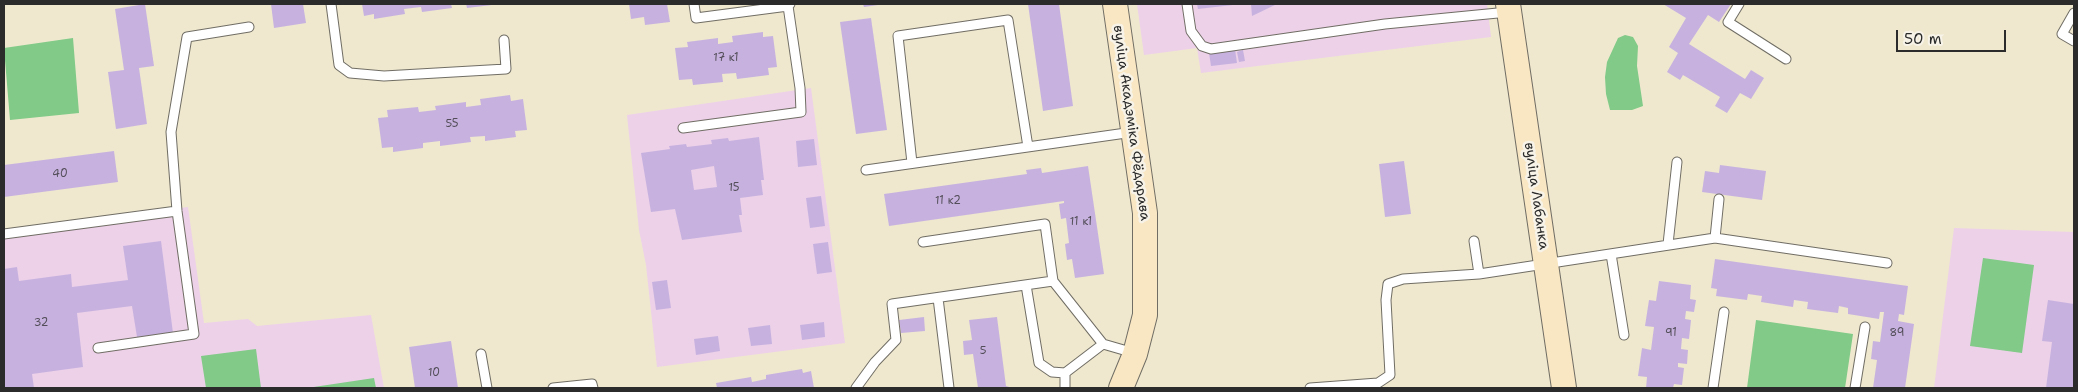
<!DOCTYPE html>
<html>
<head>
<meta charset="utf-8">
<style>
  body { margin:0 }
  #map { position:relative; width:2078px; height:392px; overflow:hidden; background:#efe8cf; font-family:"Shantell Sans",sans-serif }
  canvas { display:block }
  .frame { position:absolute; inset:0; border:5px solid #2b2b2b; pointer-events:none }
  .scale { position:absolute; left:1896px; top:30px; width:110px; height:22px; box-sizing:border-box; border:2px solid #2b2b2b; border-top:0; padding-left:6px; font-size:15px; line-height:18px; white-space:nowrap; color:#2b2b2b; -webkit-text-stroke:4px #f7f3e8; paint-order:stroke }
</style>
</head>
<body>
<div id="map">
<canvas width="2078" height="392"></canvas>
<div class="frame"></div>
<div class="scale">50 m</div>
</div>
<script>
const context = document.querySelector('canvas').getContext('2d');
context.lineJoin = 'round';
function fillPath(path, color) { context.fillStyle = color; context.fill(path, 'evenodd'); }
const toPath = rows => new Path2D(rows.map(r => 'M' + r).join(''));
function stroke(path, color, width, dash) { context.strokeStyle = color; context.lineWidth = width; context.lineCap = dash ? 'butt' : 'round'; context.setLineDash(dash || []); context.stroke(path); }
function drawText(font, color, halo, rows, align = 'center') {
  context.font = font + ' "Shantell Sans",sans-serif'; context.lineWidth = 5; context.setLineDash([]); context.textBaseline = 'middle'; context.strokeStyle = halo; context.fillStyle = color; for (const [text, x, y, turn = 0] of rows) {
    context.save(); context.translate(x, y); context.rotate((+turn || 0) * Math.PI / 180); context.textAlign = isNaN(turn) ? turn : align; if (halo) context.strokeText(text, 0, 0); context.fillText(text, 0, 0); context.restore();
  }
}
fillPath(toPath([
  [1137,4,1487,4,1491,37,1201,73,1197,48,1144,55],
  [811,88,845,343,657,367,646,265,639,230,627,115],
  [188,207,204,323,248,319,257,326,371,315,384,388,4,388,4,232],
  [1954,228,2074,232,2074,388,1934,388]
]), '#edd1e9');
fillPath(toPath([
  [1625,35,1633,37,1638,46,1637,66,1643,106,1632,110,1610,110,1606,94,1605,77,1607,62,1618,38],
  [73,38,79,113,10,120,4,48],
  [1983,258,2034,265,2022,353,1970,346],
  [1756,320,1853,334,1845,388,1747,388],
  [256,349,261,388,206,388,201,356],
  [374,378,376,388,307,388]
]), '#81ca87');
fillPath(toPath([
  [145,4,154,66,139,68,147,124,116,129,108,72,124,70,115,9],
  [271,4,303,4,306,23,274,28],
  [362,4,451,4,452,8,422,12,421,7,404,9,405,14,374,19,374,14,364,16],
  [466,4,492,4,492,5,467,8],
  [629,4,667,4,670,22,645,25,644,17,631,19],
  [863,4,878,4,878,5,864,7],
  [1028,4,1059,4,1073,106,1043,111],
  [1197,4,1233,4,1233,5,1198,9],
  [1251,4,1277,4,1252,16],
  [1663,4,1731,4,1719,22,1708,15,1689,44,1745,79,1751,70,1764,78,1751,99,1740,93,1727,113,1715,106,1720,97,1683,75,1680,80,1667,72,1678,53,1669,47,1686,18],
  [871,18,887,130,856,134,840,22],
  [763,32,763,37,773,36,777,67,768,68,769,75,737,79,736,73,722,74,723,82,693,85,692,79,679,80,675,48,688,47,687,42,718,38,718,44,733,42,732,36],
  [1235,49,1237,63,1211,66,1209,53],
  [1243,50,1245,61,1239,62,1237,52],
  [510,95,511,101,523,99,527,130,515,131,516,137,485,141,485,136,470,137,471,142,440,146,440,141,423,143,423,148,393,152,393,147,382,148,378,118,388,117,387,110,418,107,419,112,436,110,435,106,466,102,466,107,481,105,480,99],
  [759,137,764,180,761,180,763,195,740,198,742,215,739,215,742,232,682,240,675,209,651,212,641,153,670,149,669,146,686,144,687,147,712,144,711,140,728,138,729,141],
  [714,166,717,187,694,190,691,170],
  [814,139,817,165,798,167,796,141],
  [114,151,118,182,4,197,4,165],
  [1404,161,1411,214,1385,217,1379,164],
  [1720,165,1766,171,1762,200,1702,192,1705,171,1719,173],
  [1088,166,1104,274,1075,278,1072,259,1067,260,1065,244,1069,243,1066,218,1061,219,1059,204,1064,203,1064,201,889,226,884,194,1027,174,1026,170,1041,168,1042,173],
  [821,196,825,226,810,228,806,198],
  [161,241,173,333,137,337,132,306,77,313,83,367,32,374,34,388,5,388,4,269,17,267,19,281,71,274,72,287,128,280,123,246],
  [828,242,832,272,817,274,813,244],
  [1715,259,1908,286,1904,315,1899,314,1898,321,1914,324,1905,388,1873,388,1877,360,1871,359,1873,341,1880,342,1884,312,1880,312,1879,319,1848,314,1848,308,1839,306,1838,313,1807,309,1808,302,1794,300,1793,307,1761,302,1762,296,1748,294,1747,300,1716,296,1717,289,1711,288],
  [667,280,671,308,656,310,652,282],
  [1659,281,1691,285,1690,299,1696,300,1694,312,1686,311,1685,319,1691,320,1689,339,1682,338,1681,349,1688,350,1687,364,1678,363,1678,367,1684,368,1682,385,1674,384,1673,388,1646,388,1647,377,1638,376,1642,348,1651,350,1654,327,1645,326,1649,300,1656,301],
  [2048,300,2074,304,2074,388,2046,388,2052,342,2042,341],
  [924,317,925,331,901,333,899,320],
  [997,317,1006,386,1012,388,978,388,973,354,964,355,963,341,972,340,969,320],
  [824,322,825,337,802,340,800,325],
  [770,325,772,344,751,346,748,328],
  [718,336,720,351,696,355,694,339],
  [451,341,458,388,415,388,409,347],
  [802,369,803,373,811,371,814,388,717,388,716,383,751,377,752,382,766,379,766,375]
]), '#c7b2df');
const lane = toPath([
  [331,4,339,65,350,73,384,76,506,69,504,40],
  [694,4,696,18,788,6,790,4],
  [1187,4,1191,31,1202,46,1211,49,1385,24,1508,12],
  [1739,4,1728,22,1786,59],
  [2074,13,2062,34,2074,41],
  [683,128,801,112,800,88,788,6],
  [912,163,898,36,1008,20,1028,147],
  [866,170,1133,132],
  [4,234,177,211],
  [1715,238,1719,199],
  [1474,241,1479,274],
  [923,242,1045,224,1053,281],
  [1668,244,1677,162],
  [1611,254,1624,335],
  [1026,285,1039,363,1052,372,1065,373],
  [938,298,949,388],
  [98,348,194,334,177,211,171,132,187,37,249,27],
  [481,354,487,388],
  [553,388,592,384,593,388],
  [856,388,875,362,896,340,892,304,1053,281,1103,344,1134,353],
  [1065,388,1065,373,1103,344],
  [1310,388,1378,383,1390,375,1386,300,1388,284,1403,279,1479,274,1715,238,1887,263],
  [1713,388,1724,312],
  [1855,388,1865,327]
]);
const secondary = toPath([
  [1115,4,1145,213,1145,315,1135,354,1121,388],
  [1508,4,1564,388]
]);
stroke(lane, '#706d64', 11);
stroke(secondary, '#706d64', 26);
stroke(lane, '#fff', 9);
stroke(secondary, '#f9e7c3', 24);
drawText('11px', '#524d58', null, [
  ["17 к1",726,58],
  ["55",452,124],
  ["40",60,174],
  ["15",734,188],
  ["11 к2",948,201],
  ["11 к1",1081,222],
  ["32",41,323],
  ["91",1671,333],
  ["89",1897,333],
  ["5",983,351],
  ["10",434,373]
]);
drawText('14px', '#2b2b2b', '#f7f3e8', [
  ["вуліца Акадэміка Фёдарава",1131,123,82],
  ["вуліца Лабанка",1536,196,82]
]);
</script>
</body>
</html>
